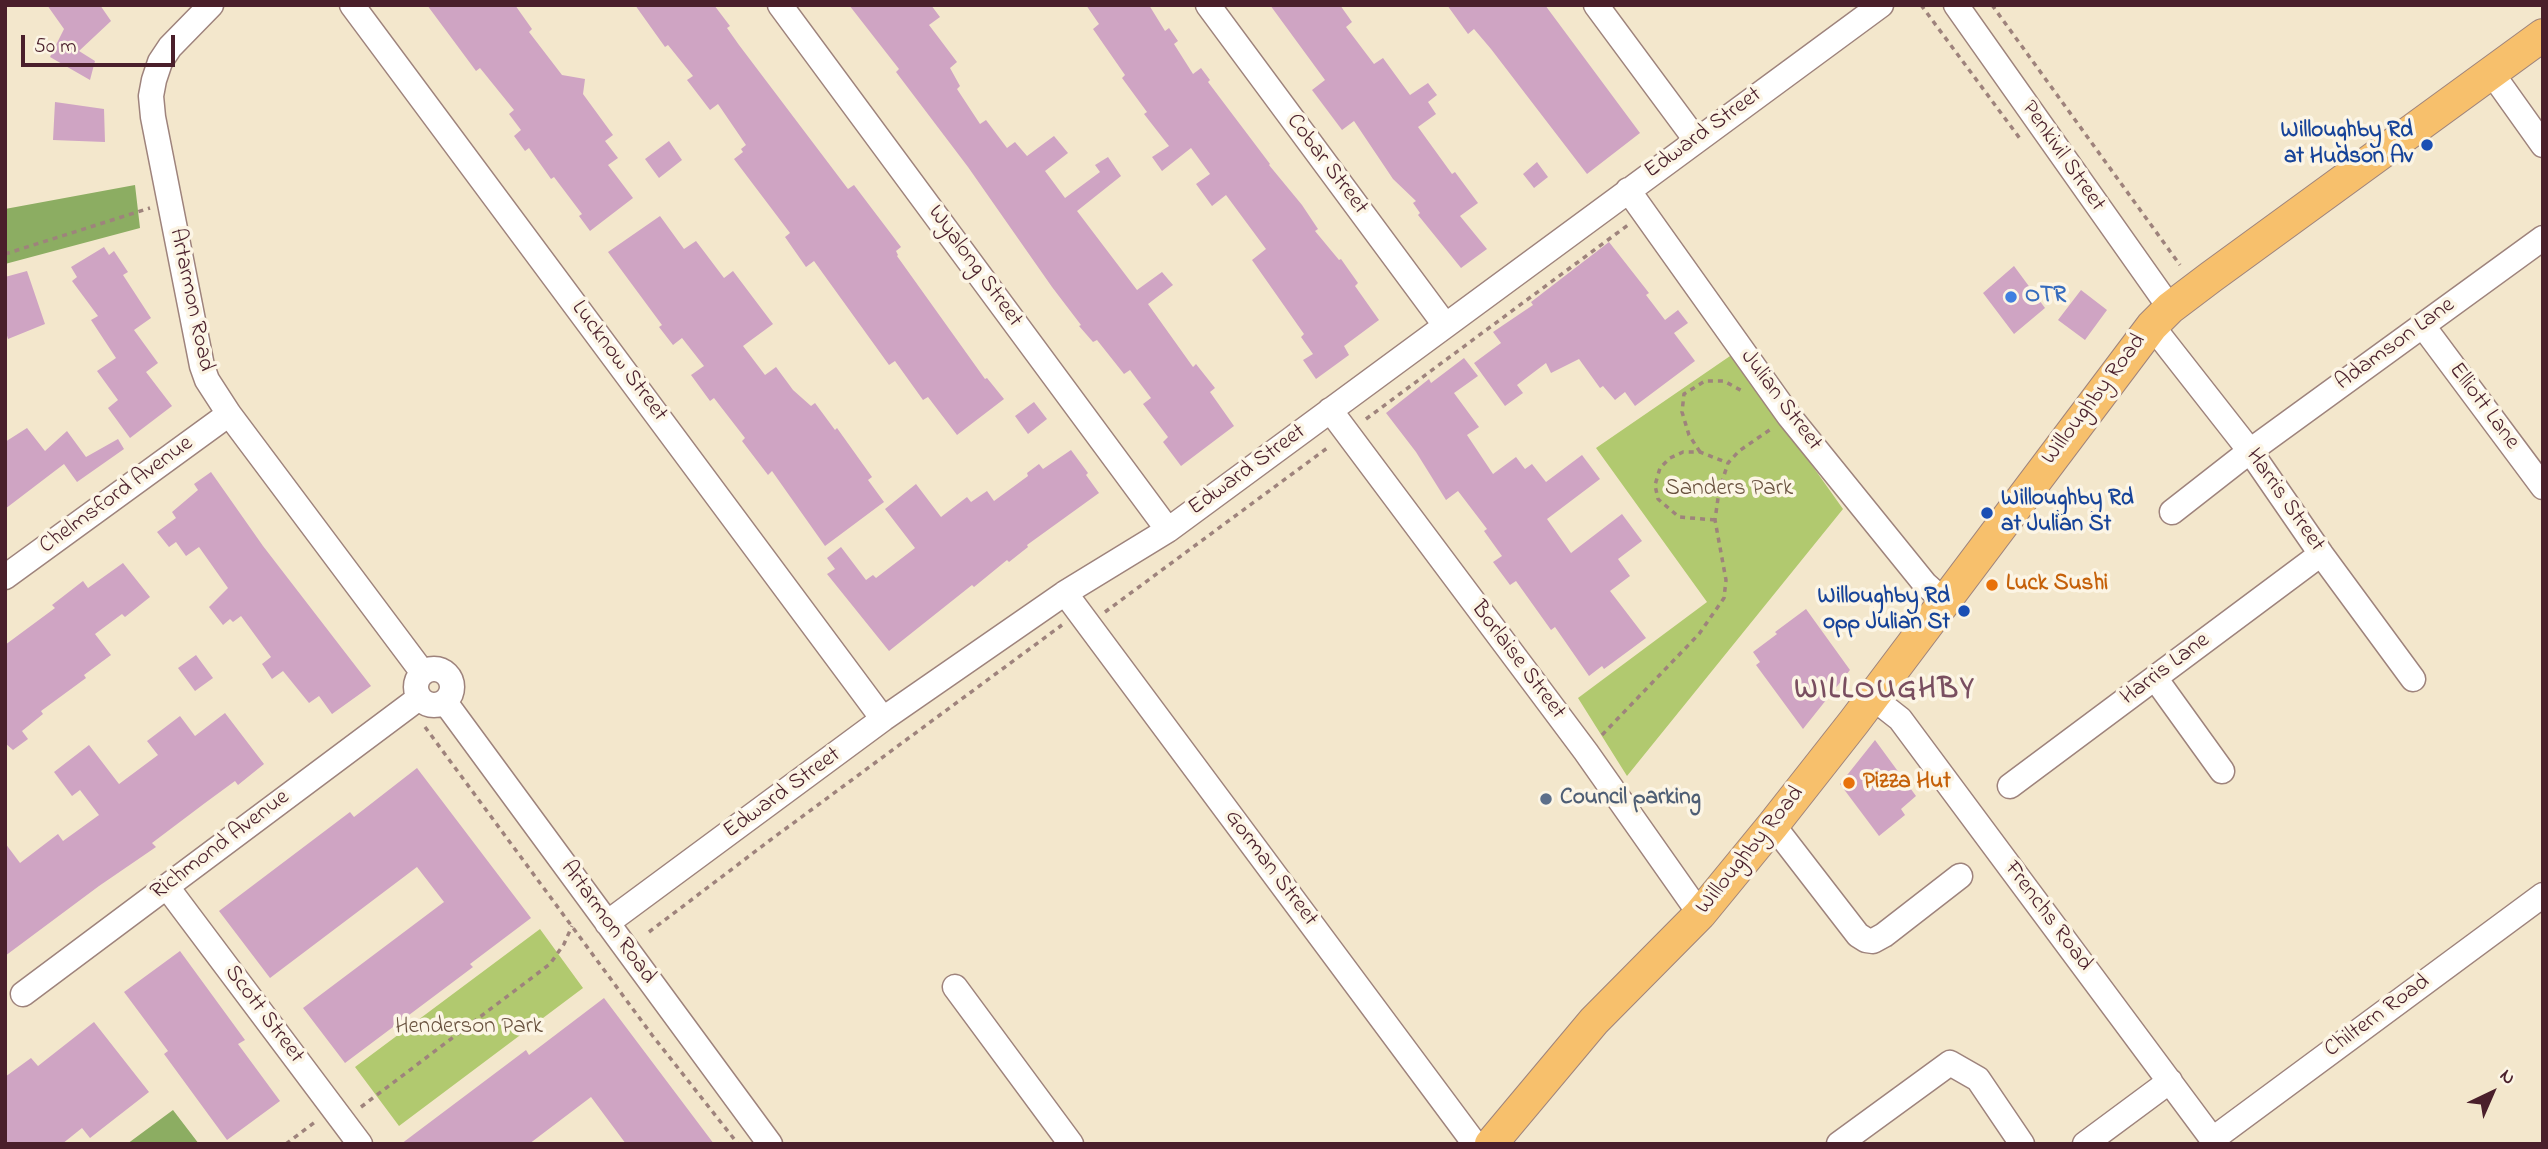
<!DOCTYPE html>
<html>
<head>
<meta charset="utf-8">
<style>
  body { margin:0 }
  #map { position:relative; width:2548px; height:1149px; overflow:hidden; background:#f3e7cc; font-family:"Indie Flower",sans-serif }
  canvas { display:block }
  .frame { position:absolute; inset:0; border:7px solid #4a1f2b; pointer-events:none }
  .north { position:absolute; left:2457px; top:1058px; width:70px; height:70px; -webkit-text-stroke:5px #fcf5e5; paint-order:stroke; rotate:44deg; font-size:19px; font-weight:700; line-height:28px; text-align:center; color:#4a1f2b }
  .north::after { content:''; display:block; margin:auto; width:24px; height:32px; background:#4a1f2b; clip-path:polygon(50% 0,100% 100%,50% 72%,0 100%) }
  .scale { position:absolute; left:21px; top:35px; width:154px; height:32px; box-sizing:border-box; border:4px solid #4a1f2b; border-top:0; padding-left:9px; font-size:21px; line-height:24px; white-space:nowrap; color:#4a1f2b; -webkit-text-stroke:5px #fcf5e5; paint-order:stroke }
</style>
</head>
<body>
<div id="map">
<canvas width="2548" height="1149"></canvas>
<div class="frame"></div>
<div class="north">N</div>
<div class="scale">50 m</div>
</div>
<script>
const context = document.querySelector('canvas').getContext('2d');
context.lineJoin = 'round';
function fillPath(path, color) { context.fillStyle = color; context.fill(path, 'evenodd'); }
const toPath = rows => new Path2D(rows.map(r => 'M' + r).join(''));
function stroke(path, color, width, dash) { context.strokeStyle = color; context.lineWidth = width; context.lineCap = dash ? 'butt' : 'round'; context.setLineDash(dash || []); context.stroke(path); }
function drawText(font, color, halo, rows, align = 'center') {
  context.font = font + ' "Indie Flower",sans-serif'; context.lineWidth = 7; context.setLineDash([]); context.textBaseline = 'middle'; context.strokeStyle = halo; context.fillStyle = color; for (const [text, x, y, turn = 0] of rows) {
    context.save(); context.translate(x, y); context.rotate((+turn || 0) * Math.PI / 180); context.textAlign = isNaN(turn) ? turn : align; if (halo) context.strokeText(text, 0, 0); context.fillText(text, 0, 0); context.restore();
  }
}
fillPath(toPath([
  [1733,354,1843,509,1627,776,1578,698,1707,602,1596,448],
  [540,929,583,988,399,1126,355,1067]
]), '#b1c96f');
fillPath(toPath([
  [135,185,140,228,5,264,5,209],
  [173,1110,199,1144,127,1144]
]), '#8cad62');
fillPath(toPath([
  [47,5,100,5,111,21,79,51,95,61,90,80,50,57,64,29],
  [427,5,515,5,532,29,529,32,562,75,585,79,583,94,613,135,605,141,618,158,608,165,633,198,590,231,579,216,582,214,554,177,551,179,529,148,525,151,514,136,521,130,509,114,514,110,480,68,476,71],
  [635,5,714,5,730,26,727,28,739,45,848,189,854,185,901,247,896,251,898,255,897,256,985,379,987,378,1004,399,957,435,928,397,923,400,895,361,889,365,814,261,806,267,785,237,790,233,734,159,743,152,741,149,746,145,718,104,710,110,687,80,693,76,668,45,665,47],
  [849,5,931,5,940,17,929,25,957,62,950,68,960,86,957,89,980,124,986,120,1007,148,1015,142,1027,156,1054,136,1068,153,1045,171,1065,198,1100,172,1095,165,1108,157,1121,176,1077,211,1137,290,1162,272,1173,285,1148,304,1193,367,1196,364,1215,388,1210,392,1234,426,1181,466,1163,442,1168,437,1143,404,1151,398,1130,370,1124,374,1097,340,1093,342,1079,326,1081,325,1052,287,968,167,896,72,899,69],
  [1086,5,1149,5,1165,31,1169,28,1178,41,1174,44,1193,74,1201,68,1210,80,1208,82,1270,164,1269,165,1302,205,1318,229,1315,231,1339,260,1341,259,1358,283,1355,286,1379,320,1344,346,1349,355,1316,379,1303,360,1313,354,1301,337,1304,334,1252,260,1266,249,1226,195,1212,206,1196,184,1210,174,1191,148,1162,171,1152,157,1169,146,1144,114,1147,112,1122,78,1125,75,1093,29,1099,24],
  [1270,5,1340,5,1352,22,1346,27,1374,64,1383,58,1410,95,1428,83,1437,95,1428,102,1436,114,1418,127,1452,174,1455,172,1478,203,1460,216,1487,249,1461,268,1418,215,1420,213,1413,203,1416,201,1393,179,1354,121,1342,130,1312,90,1325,80],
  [1447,5,1545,5,1640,133,1587,174,1491,49,1474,29,1468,34],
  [55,102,104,109,105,142,53,140],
  [669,141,682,160,659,178,645,159],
  [1537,162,1548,177,1534,188,1523,174],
  [660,216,684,249,696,241,724,278,733,271,773,324,743,346,765,375,776,367,793,390,811,406,815,403,835,430,837,428,872,477,868,480,884,502,825,546,772,471,768,475,742,441,745,438,714,398,710,401,691,375,704,366,682,338,673,345,659,327,662,325,608,252],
  [1609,242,1649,293,1646,295,1665,320,1678,310,1688,323,1674,333,1695,361,1635,406,1625,392,1615,400,1603,386,1600,388,1579,359,1551,373,1546,363,1517,385,1523,393,1505,406,1474,363,1501,343,1493,332,1533,305,1531,302],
  [104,247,109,255,114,251,128,272,123,275,151,318,134,330,158,363,146,372,172,406,130,438,108,408,118,400,97,371,116,358,91,320,98,316,72,281,77,277,71,267],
  [2014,266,2045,308,2014,334,1983,293],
  [27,271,45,324,8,339,5,329,5,277],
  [2081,290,2107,310,2085,340,2058,320],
  [1464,358,1478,376,1454,393,1479,427,1467,435,1493,474,1516,457,1525,469,1532,464,1546,482,1582,455,1600,479,1547,519,1571,553,1622,514,1642,541,1618,559,1630,576,1610,591,1646,638,1604,669,1602,666,1589,676,1555,627,1551,630,1516,581,1510,585,1493,562,1502,556,1484,531,1487,529,1458,491,1446,500,1416,452,1386,413,1429,379,1431,383],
  [1034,402,1047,419,1028,434,1015,416],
  [27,428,45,451,67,431,86,457,118,439,124,449,77,482,64,464,5,509,5,442],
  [1071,450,1088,473,1086,475,1099,493,1027,545,1028,547,1009,562,1007,560,974,587,972,585,889,651,827,574,835,569,827,558,841,547,866,580,873,575,876,578,915,548,885,509,916,484,941,517,967,497,971,502,987,491,994,501,1028,476,1027,473,1039,464,1043,469],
  [211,472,263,546,371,686,332,714,319,696,309,703,283,671,272,679,262,664,271,657,241,616,233,622,230,619,223,625,209,607,228,588,199,547,186,556,176,542,169,547,157,532,176,518,172,512,198,490,194,484],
  [123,563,150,597,125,617,122,614,95,634,111,655,84,675,86,678,41,711,43,714,22,731,28,739,13,750,5,743,5,645,55,608,52,605,83,581,88,588],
  [1806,609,1850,670,1803,729,1756,665,1760,662,1753,652,1777,634,1775,632],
  [196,655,213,678,195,691,178,668],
  [225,713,264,764,238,785,235,781,205,803,152,843,156,847,99,886,5,956,5,843,20,863,58,834,63,841,99,815,80,790,72,796,54,772,89,745,119,784,158,755,147,741,180,716,195,736],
  [1875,740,1916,796,1901,809,1905,815,1879,836,1840,784],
  [417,768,531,918,470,964,473,967,345,1063,303,1008,444,902,417,867,270,978,219,911,350,812,354,817],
  [180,951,245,1040,238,1044,280,1101,227,1140,164,1054,168,1051,124,992],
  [604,998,714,1144,626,1144,591,1097,529,1144,401,1144,526,1050,529,1055],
  [94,1022,149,1092,90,1138,82,1128,62,1144,5,1144,5,1077,31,1058,38,1066]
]), '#cfa4c3');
const minor = toPath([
  [211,5,170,47,160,62,154,80,151,96,153,117,202,366,207,380,229,414,423,673],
  [352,5,883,719],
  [780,5,1168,530],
  [1208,5,1445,325],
  [1596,5,1696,140],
  [1956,5,2170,308],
  [2491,72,2543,145],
  [1628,190,1789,416,1925,584,1944,601],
  [2152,326,2250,451,2321,554,2413,679],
  [2423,326,2543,487],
  [1330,410,1586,752,1700,914],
  [2172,512,2250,451,2543,238],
  [5,577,229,414],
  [1065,593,1475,1144],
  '416 687a18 18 0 1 1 36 0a18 18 0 1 1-36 0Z',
  [2155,678,2222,771],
  [1872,697,1900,719,2216,1144],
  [445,702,770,1144],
  [2010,786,2321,554],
  [1773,825,1858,935,1866,940,1873,941,1884,935,1960,876],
  [167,887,360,1144],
  [607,923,883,719,1065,593,1168,530,1881,5],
  [955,987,1071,1144],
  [23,994,419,698],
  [2213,1139,2543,895],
  [1839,1144,1950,1063,1978,1079,2022,1144],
  [2085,1144,2170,1081]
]);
const major = toPath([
  [1491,1144,1594,1021,1700,914,1773,825,1854,722,2152,326,2170,308,2211,277,2543,35]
]);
stroke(minor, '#9e837c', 27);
stroke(major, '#9e837c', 34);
stroke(toPath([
  [1921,5,2021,140],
  [1992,5,2180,265],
  [5,254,150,208],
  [1366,419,1628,225],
  [1700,452,1689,435,1682,412,1684,394,1705,381,1724,381,1744,392],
  [1715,520,1679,517,1658,499,1655,485,1660,468,1670,458,1683,452,1700,452,1728,463],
  [1105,612,1330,446],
  [425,727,652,1035,738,1144],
  [1602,735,1699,634,1724,598,1726,580,1715,520,1719,491,1728,463,1739,451,1771,429],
  [649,932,769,841,1062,625],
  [361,1107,550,964,564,944,572,926],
  [286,1144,315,1122]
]), '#9e837c', 3.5, [5, 5]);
stroke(minor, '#fff', 24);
stroke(major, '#f7c06c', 32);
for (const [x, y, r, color] of [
  [2427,145,7,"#1a4fb4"],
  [2011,297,7,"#3f7fe0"],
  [1987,513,7,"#1a4fb4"],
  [1992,585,7,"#e8710a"],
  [1964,611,7,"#1a4fb4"],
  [1849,783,7,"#e8710a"],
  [1546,799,7,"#5c6f8a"]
]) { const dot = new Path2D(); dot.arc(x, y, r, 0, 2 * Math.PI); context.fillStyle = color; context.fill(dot); stroke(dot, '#fcf5e5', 2.5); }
drawText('bold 23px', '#164399', '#fcf5e5', [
  ["Willoughby Rd",2413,132],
  ["at Hudson Av",2413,158],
  ["Willoughby Rd",2001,500,"left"],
  ["at Julian St",2001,526,"left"],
  ["Willoughby Rd",1950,598],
  ["opp Julian St",1950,624]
], 'right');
drawText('23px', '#4a1f2b', '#fcf5e5', [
  ["Edward Street",1704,134,-36],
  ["Penkivil Street",2062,157,55],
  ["Cobar Street",1326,165,53],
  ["Wyalong Street",974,267,54],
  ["Artarmon Road",190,300,78],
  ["Adamson Lane",2396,345,-36],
  ["Lucknow Street",618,362,53],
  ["Willoughby Road",2095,400,-53],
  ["Julian Street",1780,401,53],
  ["Elliott Lane",2483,407,53],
  ["Edward Street",1248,471,-36],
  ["Chelmsford Avenue",117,496,-36],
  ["Harris Street",2284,501,55],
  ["Borlaise Street",1517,661,53],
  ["Harris Lane",2166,670,-37],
  ["Edward Street",783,794,-36],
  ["Richmond Avenue",221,846,-37],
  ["Willoughby Road",1751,851,-51],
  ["Gorman Street",1270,869,53],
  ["Frenchs Road",2047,917,53],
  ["Artarmon Road",607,923,54],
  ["Scott Street",263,1015,53],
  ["Chiltern Road",2378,1017,-36]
]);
drawText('bold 23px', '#366cbe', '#fcf5e5', [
  ["OTR",2025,297]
], 'left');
drawText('23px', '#69523f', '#fcf5e5', [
  ["Sanders Park",1729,490],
  ["Henderson Park",469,1028]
]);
drawText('bold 23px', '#c56008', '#fcf5e5', [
  ["Luck Sushi",2006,585],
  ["Pizza Hut",1863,783]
], 'left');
drawText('bold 23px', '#4e5e75', '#fcf5e5', [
  ["Council parking",1560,799]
], 'left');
context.letterSpacing = '2px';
drawText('bold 30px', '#794e60', '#fcf5e5', [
  ["WILLOUGHBY",1885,692]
]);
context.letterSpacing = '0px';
</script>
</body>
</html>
